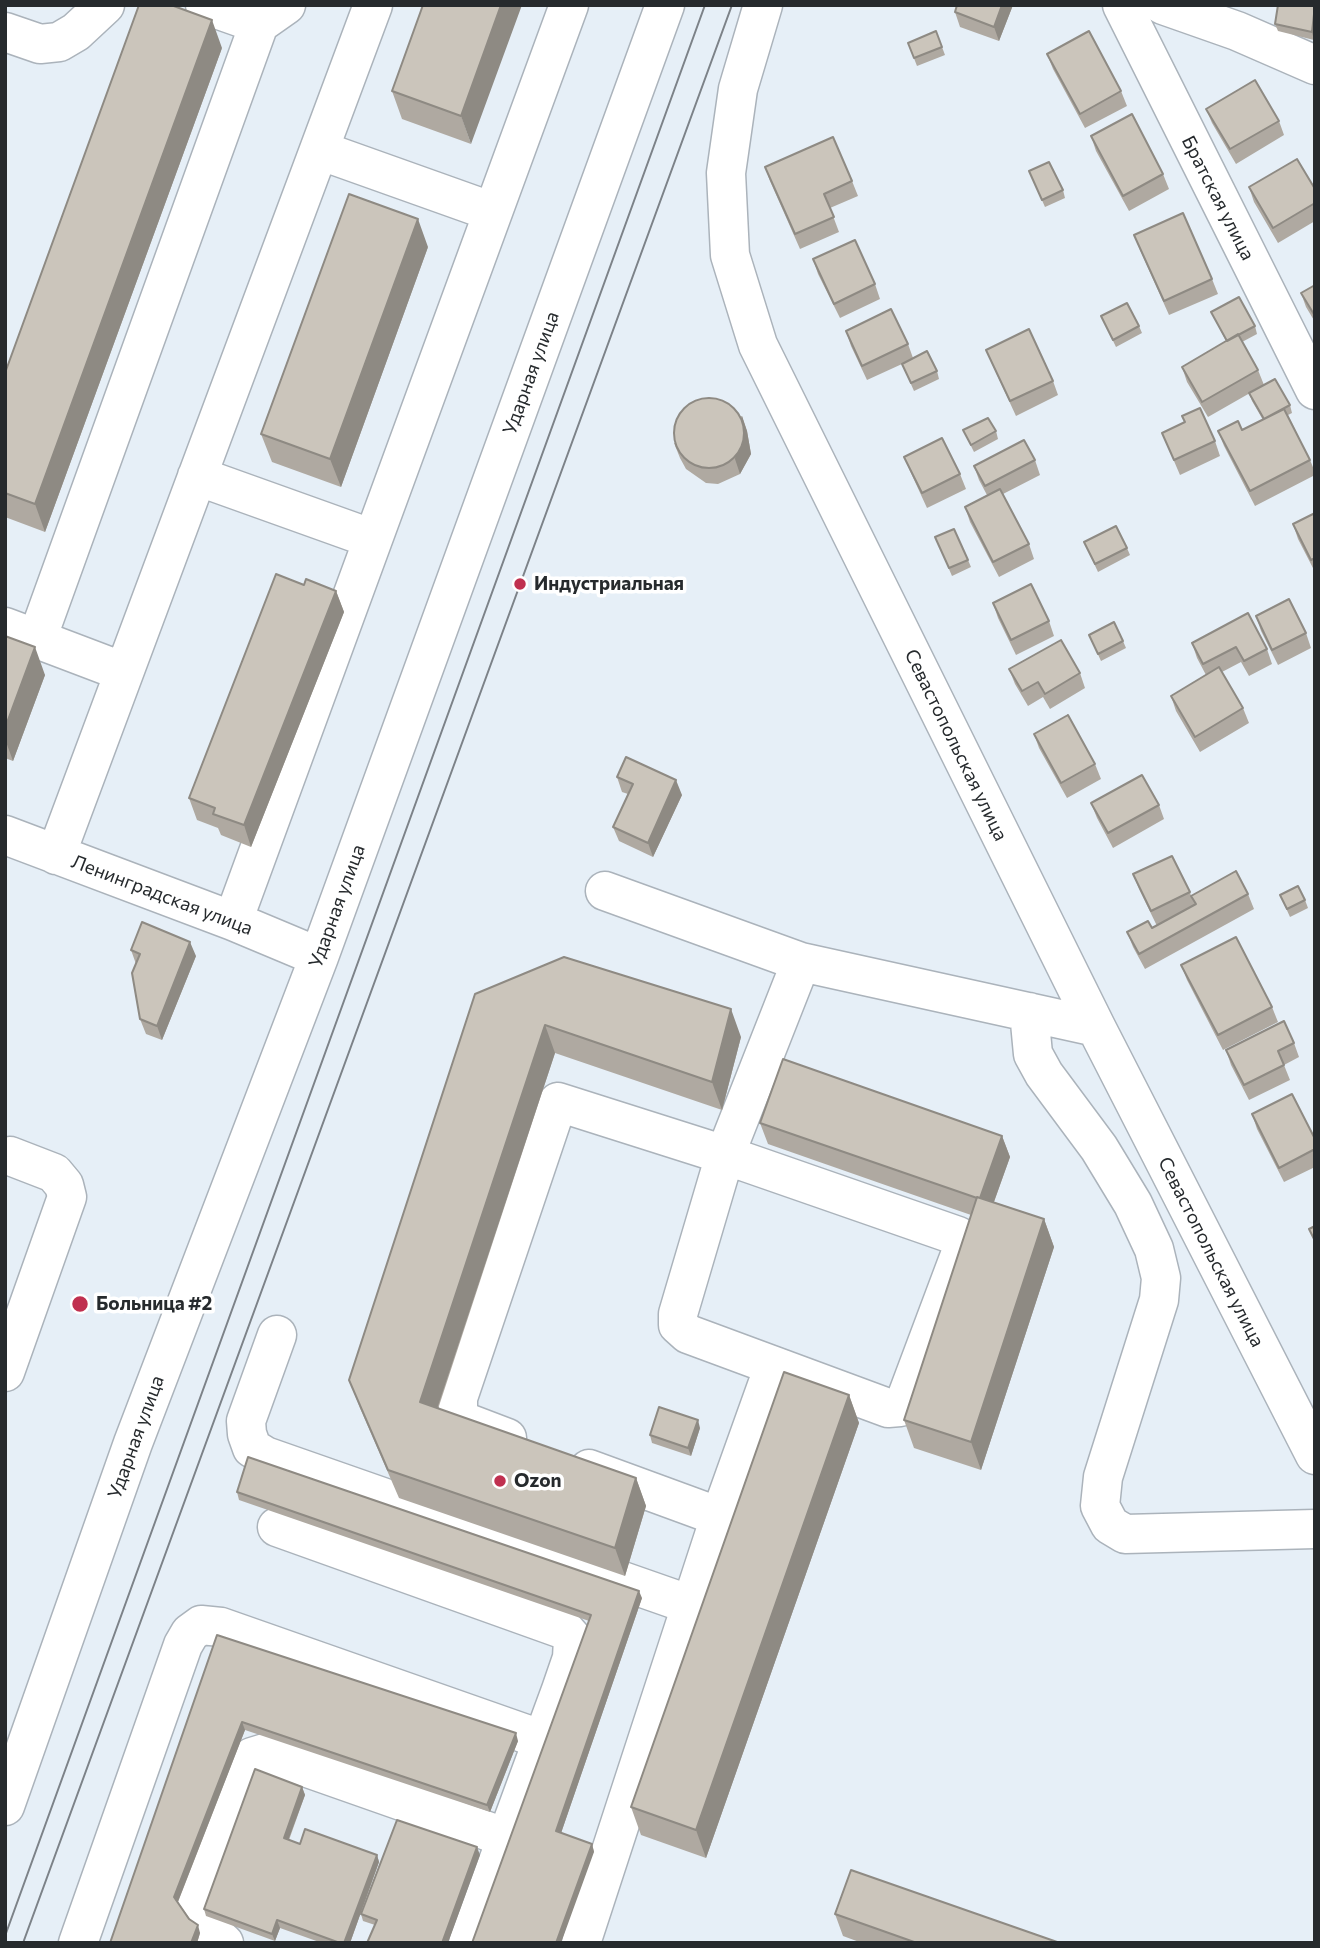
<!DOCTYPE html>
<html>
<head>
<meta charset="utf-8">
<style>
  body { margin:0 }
  #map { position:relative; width:1320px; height:1948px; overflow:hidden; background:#e6eff7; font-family:Commissioner,sans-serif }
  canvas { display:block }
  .frame { position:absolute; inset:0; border:7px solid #262a2d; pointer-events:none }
</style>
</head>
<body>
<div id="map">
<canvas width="1320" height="1948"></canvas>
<div class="frame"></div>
</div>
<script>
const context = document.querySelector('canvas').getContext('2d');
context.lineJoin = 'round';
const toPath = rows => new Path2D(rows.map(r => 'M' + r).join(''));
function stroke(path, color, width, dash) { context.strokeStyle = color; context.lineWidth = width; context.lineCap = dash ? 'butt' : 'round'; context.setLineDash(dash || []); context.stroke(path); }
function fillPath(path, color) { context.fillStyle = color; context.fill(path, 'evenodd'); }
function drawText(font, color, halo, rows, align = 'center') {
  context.font = font + ' Commissioner,sans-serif'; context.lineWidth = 7; context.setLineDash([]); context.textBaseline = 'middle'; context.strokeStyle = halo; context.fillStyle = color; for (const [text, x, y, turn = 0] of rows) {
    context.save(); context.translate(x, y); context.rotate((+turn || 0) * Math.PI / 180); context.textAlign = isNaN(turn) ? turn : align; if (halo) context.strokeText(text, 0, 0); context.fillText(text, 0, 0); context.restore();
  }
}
const minor = toPath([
  [205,5,259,24],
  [763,5,738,89,726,173,730,255,758,345,1096,1027,1315,1455],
  [1122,5,1315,390],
  [1163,5,1237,31,1315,65],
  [5,32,40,44,59,42,76,32,105,5],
  [319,150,493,212],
  [197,476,373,539],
  [5,627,37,639,259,24,286,5],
  [37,639,124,672],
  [5,835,233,921,319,957],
  [56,855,373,5],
  [605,891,801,962],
  [233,921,569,5],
  [1029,1012,1033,1054,1044,1074,1099,1148,1133,1204,1154,1249,1161,1278,1159,1300,1103,1477,1100,1506,1110,1525,1125,1534,1315,1529],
  [277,1335,246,1421,247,1434,252,1448,265,1456,691,1605],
  [5,1372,67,1197,64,1185,54,1173,10,1156],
  [507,1438,465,1422,458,1412,458,1398,558,1102,725,1155,678,1314,678,1325,688,1334,888,1408,900,1407,906,1399,963,1247,958,1236,725,1155,801,962,1096,1027],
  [720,1517,774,1366],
  [277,1527,565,1630,573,1639,572,1658,561,1690,468,1943],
  [5,1806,133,1443,319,957,665,5],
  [78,1943,183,1645,190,1633,201,1625,221,1627,543,1740],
  [224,1943,202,1923,194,1898,237,1781,252,1757,265,1753,507,1838],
  [581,1943,720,1517,589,1469]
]);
stroke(minor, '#abb3bb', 41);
stroke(minor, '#fff', 38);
stroke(toPath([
  [5,1936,705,5],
  [23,1943,732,5]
]), '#7c8288', 2);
fillPath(toPath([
  [423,5,471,144,402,119,392,91],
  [1013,5,999,41,960,27,955,12],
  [1315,5,1314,40,1278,31,1275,24],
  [908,43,942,47,945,55,917,66],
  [222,48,45,532,5,517,5,373],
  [1047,54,1121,91,1127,106,1085,128,1053,69],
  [1206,109,1279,121,1284,135,1236,164,1212,123],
  [1091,136,1163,174,1169,189,1129,211,1096,151],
  [765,167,852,181,858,196,830,208,839,232,800,249,770,181],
  [1029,171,1063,190,1065,198,1045,207],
  [1249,187,1315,189,1315,221,1278,243,1254,202],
  [1134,235,1212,279,1218,294,1169,315,1140,250],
  [428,247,341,487,272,462,261,434],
  [813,259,875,284,880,299,840,318,818,274],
  [1315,285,1315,322,1306,307,1301,293],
  [1211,312,1255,326,1257,334,1242,342,1258,370,1264,385,1208,417,1187,382,1182,367,1226,341],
  [1101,316,1139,326,1142,333,1116,347],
  [846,331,908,344,913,358,937,371,939,379,914,391,902,364,867,380,851,346],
  [986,350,1053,381,1058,395,1016,416,992,364],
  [1249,393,1290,405,1292,413,1288,415,1310,460,1315,472,1315,475,1255,506,1224,446,1218,431,1242,430,1263,420,1252,401],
  [742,416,747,431,751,454,740,474,718,484,706,483,686,469,680,458,674,443],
  [1182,416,1215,441,1220,456,1180,475,1162,433,1185,423],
  [963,430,996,431,998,439,974,452],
  [904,457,960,474,966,489,927,508,910,471],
  [1035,460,1040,475,1003,494,1029,544,1034,559,999,577,970,522,965,507,987,495,979,480,974,466],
  [1315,513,1315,572,1298,539,1293,524],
  [935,537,968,560,971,567,952,576],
  [1084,542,1127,548,1130,555,1098,572],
  [304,585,336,591,344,612,251,847,221,835,218,828,197,820,189,798],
  [993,603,1049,621,1054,636,1016,655,998,618],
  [1256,616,1306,633,1311,648,1278,665,1261,631],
  [1089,635,1123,641,1126,648,1101,661],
  [5,636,45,675,13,761,5,758],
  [1192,643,1267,649,1272,664,1249,676,1241,662,1222,672,1243,708,1249,723,1200,752,1176,711,1171,696,1206,675,1197,658],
  [1009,669,1080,673,1085,688,1050,709,1043,697,1028,706,1015,684],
  [1034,734,1095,764,1101,779,1067,798,1039,748],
  [617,777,682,795,653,857,619,841,613,827,628,794,622,792],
  [1091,803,1159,805,1164,819,1113,848,1097,818],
  [1133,874,1190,892,1191,896,1248,894,1254,909,1145,969,1133,947,1127,932,1152,928,1157,926,1139,889],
  [1280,895,1305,900,1308,908,1290,917],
  [131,950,196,956,162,1040,146,1034,140,1019,136,964],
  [1181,965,1272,1007,1278,1022,1223,1050,1187,980],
  [475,994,741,1037,722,1110,555,1053,438,1409,636,1478,646,1506,625,1576,399,1498,360,1408,349,1380],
  [1294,1043,1299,1057,1284,1065,1290,1080,1249,1100,1231,1065,1226,1050],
  [1252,1114,1315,1139,1315,1167,1284,1182,1257,1129],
  [760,1123,1002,1136,1010,1157,994,1202,1044,1219,1054,1247,981,1470,914,1448,904,1420,971,1215,768,1144],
  [849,1395,859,1423,706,1858,641,1835,631,1807],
  [700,1428,691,1456,652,1443,650,1435],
  [237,1492,642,1598,561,1833,592,1844,594,1852,472,1943,589,1621,239,1500],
  [217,1635,518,1741,490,1812,245,1730,178,1902,200,1933,197,1943,110,1943],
  [302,1787,305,1795,289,1840,300,1844,377,1855,379,1862,350,1943,322,1943,280,1928,275,1941,206,1916,204,1909],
  [480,1855,375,1925,363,1921,361,1914],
  [835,1914,1060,1943,862,1943,843,1936]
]), '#afa9a1');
fillPath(toPath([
  [501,5,522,5,471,144,461,116],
  [1002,5,1013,5,999,41,994,27],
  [1315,10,1315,38,1314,40,1312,32],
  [212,20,222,48,45,532,35,504],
  [418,219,428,247,341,487,330,459],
  [742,416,747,431,751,454,740,474,735,459],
  [336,591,344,612,251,847,244,825],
  [35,647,45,675,13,761,5,739,5,728],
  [676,780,682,795,653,857,648,843],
  [190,942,196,956,162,1040,157,1026],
  [731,1009,741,1037,722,1110,712,1082],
  [545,1025,555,1053,430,1430,420,1402],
  [1002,1136,1010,1157,987,1221,979,1199],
  [1044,1219,1054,1247,981,1470,971,1442],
  [849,1395,859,1423,706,1858,696,1830],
  [698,1420,700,1428,691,1456,688,1448],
  [636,1478,646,1506,625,1576,615,1548],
  [639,1591,642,1598,559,1839,556,1831],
  [242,1722,245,1730,177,1904,174,1897],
  [516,1733,518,1741,490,1812,487,1805],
  [302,1787,305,1795,286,1846,284,1838],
  [592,1844,594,1852,561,1943,556,1943],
  [477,1847,480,1855,448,1943,442,1943],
  [377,1855,379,1862,350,1943,344,1943],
  [277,1920,280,1928,275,1941,272,1934],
  [198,1925,200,1933,197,1943,191,1943]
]), '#8e8a83');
const building = toPath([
  [139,5,171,5,212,20,35,504,5,493,5,373,139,5],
  [423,5,501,5,461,116,392,91,423,5],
  [957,5,1002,5,994,27,955,12,957,5],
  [1278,5,1315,5,1312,32,1275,24,1278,5],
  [936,31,942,47,914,58,908,43,936,31],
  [1089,31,1121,91,1080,114,1047,54,1089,31],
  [1255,80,1279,121,1230,149,1206,109,1255,80],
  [1132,114,1163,174,1123,196,1091,136,1132,114],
  [833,137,852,181,824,194,834,217,795,234,765,167,833,137],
  [1297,159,1315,189,1315,203,1273,228,1249,187,1297,159],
  [1049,162,1063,190,1042,200,1029,171,1049,162],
  [349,194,418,219,330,459,261,434,349,194],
  [1183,213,1212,279,1164,301,1134,235,1183,213],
  [855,240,875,284,834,304,813,259,855,240],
  [1315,285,1315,316,1301,293,1315,285],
  [1239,297,1255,326,1227,341,1211,312,1239,297],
  [1127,303,1139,326,1113,340,1101,316,1127,303],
  [891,309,908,344,862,366,846,331,891,309],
  [1029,329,1053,381,1010,401,986,350,1029,329],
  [1238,334,1258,370,1202,402,1182,367,1238,334],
  [927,351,937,371,911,383,902,364,927,351],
  [1275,379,1290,405,1264,419,1249,393,1275,379],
  '674 433a35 35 0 1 1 70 0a35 35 0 1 1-70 0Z',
  [1200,408,1215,441,1174,460,1162,433,1185,422,1182,416,1200,408],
  [1284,409,1310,460,1250,491,1218,431,1238,421,1242,430,1284,409],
  [988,418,996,431,971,445,963,430,988,418],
  [942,438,960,474,922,493,904,457,942,438],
  [1024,440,1035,460,985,486,974,466,1024,440],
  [1000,489,1029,544,993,562,965,507,1000,489],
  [1315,513,1315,558,1311,560,1293,524,1315,513],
  [1116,526,1127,548,1095,564,1084,542,1116,526],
  [954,529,968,560,949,568,935,537,954,529],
  [276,574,304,585,306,579,336,591,244,825,213,814,215,808,189,798,276,574],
  [1031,584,1049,621,1011,640,993,603,1031,584],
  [1289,599,1306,633,1272,650,1256,616,1289,599],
  [1248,613,1267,649,1244,661,1236,647,1203,664,1192,643,1248,613],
  [1114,622,1123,641,1098,654,1089,635,1114,622],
  [5,636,35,647,5,728,5,636],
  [1061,640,1080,673,1045,694,1038,682,1022,691,1009,669,1061,640],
  [1219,667,1243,708,1195,737,1171,696,1219,667],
  [1068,715,1095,764,1061,783,1034,734,1068,715],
  [626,757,676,780,648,843,613,827,633,784,617,777,626,757],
  [1142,775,1159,805,1108,833,1091,803,1142,775],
  [1172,856,1190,892,1151,911,1133,874,1172,856],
  [1236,871,1248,894,1139,954,1127,932,1148,921,1152,928,1196,904,1191,896,1236,871],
  [1298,886,1305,900,1287,909,1280,895,1298,886],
  [142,922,190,942,157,1026,140,1019,132,973,140,954,131,950,142,922],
  [1236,937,1272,1007,1218,1035,1181,965,1236,937],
  [564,957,731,1009,712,1082,545,1025,420,1402,636,1478,615,1548,388,1470,349,1380,475,994,564,957],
  [1284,1021,1294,1043,1278,1051,1284,1065,1244,1085,1226,1050,1284,1021],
  [783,1059,1002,1136,980,1198,977,1197,977,1198,760,1123,783,1059],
  [1292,1094,1315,1139,1315,1149,1279,1168,1252,1114,1292,1094],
  [977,1197,1044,1219,971,1442,904,1420,977,1197],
  [1315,1226,1315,1241,1309,1229,1315,1226],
  [784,1372,849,1395,696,1830,631,1807,784,1372],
  [659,1407,698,1420,688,1448,650,1435,659,1407],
  [248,1457,639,1591,556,1831,592,1844,556,1943,472,1943,591,1615,237,1492,248,1457],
  [217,1635,516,1733,487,1805,242,1722,174,1897,189,1919,198,1925,191,1943,110,1943,217,1635],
  [255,1769,302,1787,284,1838,300,1844,305,1829,377,1855,344,1943,340,1943,277,1920,272,1934,204,1909,255,1769],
  [397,1820,477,1847,442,1943,367,1943,377,1920,361,1914,397,1820],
  [851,1870,1060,1943,917,1943,835,1914,851,1870]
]);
fillPath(building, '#cbc5bb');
stroke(building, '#8e8a83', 2);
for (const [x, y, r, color] of [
  [520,584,7,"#c0304f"],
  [80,1304,9,"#c0304f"],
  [500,1481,7,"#c0304f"]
]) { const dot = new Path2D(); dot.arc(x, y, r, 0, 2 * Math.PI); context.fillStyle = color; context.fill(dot); stroke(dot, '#fff', 2.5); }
drawText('19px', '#262a2d', '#fff', [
  ["Братская улица",1218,198,63],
  ["Ударная улица",531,373,-70],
  ["Севастопольская улица",956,745,64],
  ["Ленинградская улица",162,895,21],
  ["Ударная улица",337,906,-70],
  ["Севастопольская улица",1211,1252,63],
  ["Ударная улица",136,1437,-70]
]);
drawText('bold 19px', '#262a2d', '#fff', [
  ["Индустриальная",534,584],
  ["Больница #2",96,1304],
  ["Ozon",514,1481]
], 'left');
</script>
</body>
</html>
